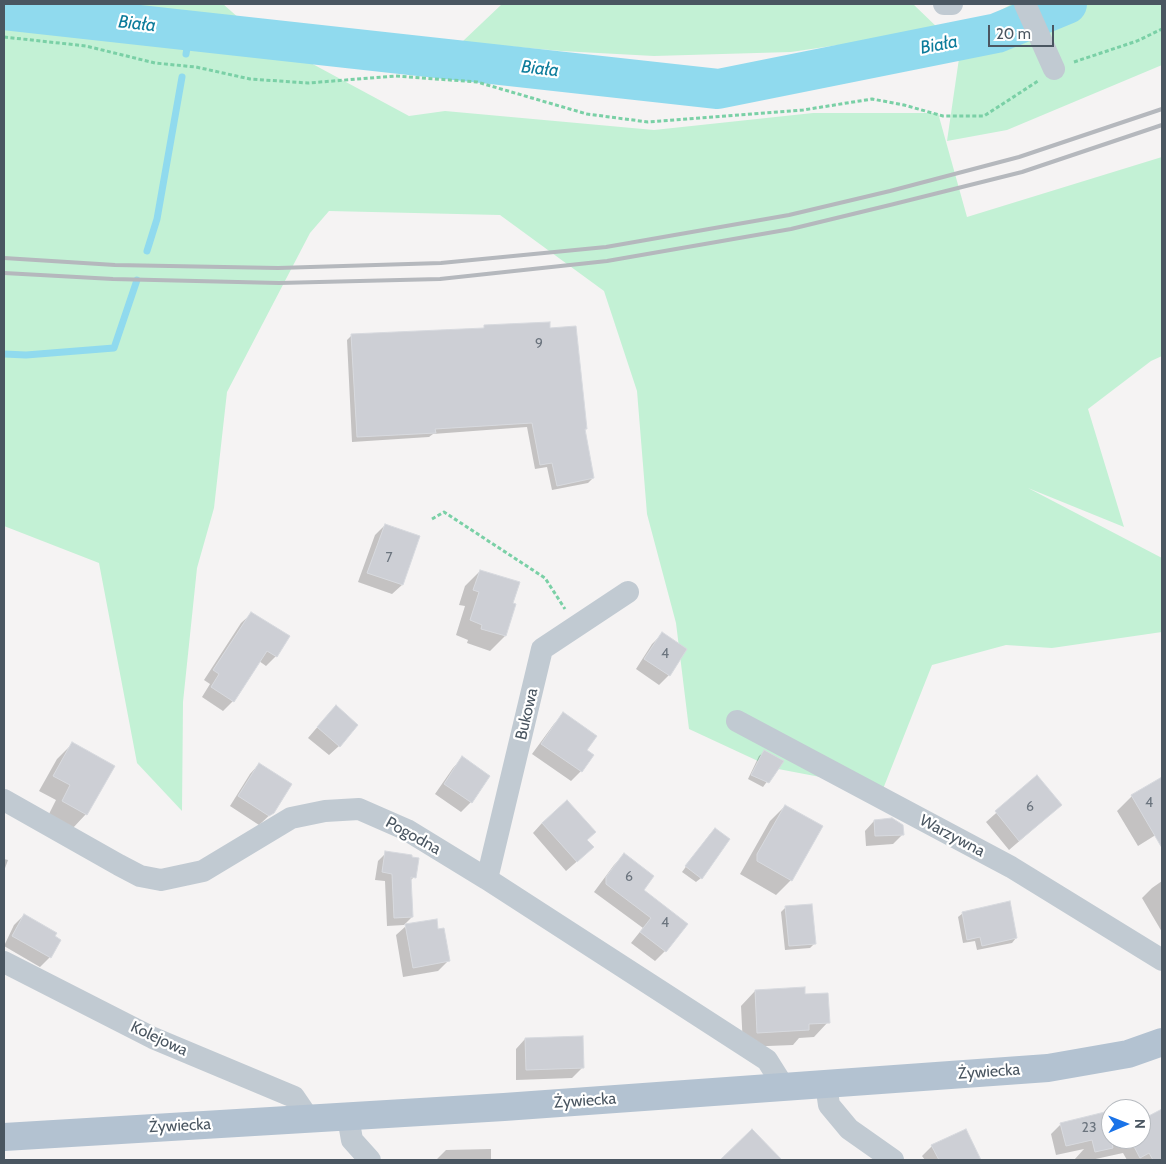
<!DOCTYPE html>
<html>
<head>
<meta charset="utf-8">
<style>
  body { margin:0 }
  #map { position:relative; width:1166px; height:1164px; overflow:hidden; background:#f5f3f3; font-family:Cabin,sans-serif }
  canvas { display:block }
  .frame { position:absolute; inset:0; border:5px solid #4a5661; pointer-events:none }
  .north { position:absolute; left:1101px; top:1099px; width:50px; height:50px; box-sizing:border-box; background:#fff; border:1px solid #b7bbc0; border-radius:50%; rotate:89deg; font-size:14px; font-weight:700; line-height:20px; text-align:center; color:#4a5661 }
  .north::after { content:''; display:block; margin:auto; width:18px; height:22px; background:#1a73e8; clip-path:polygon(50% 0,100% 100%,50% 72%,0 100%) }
  .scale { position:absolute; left:988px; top:25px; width:66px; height:22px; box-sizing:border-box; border:2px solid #4a5661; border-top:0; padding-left:6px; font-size:15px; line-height:18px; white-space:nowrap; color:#4a5661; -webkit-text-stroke:4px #fff; paint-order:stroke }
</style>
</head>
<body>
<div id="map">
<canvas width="1166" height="1164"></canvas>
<div class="frame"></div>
<div class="north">N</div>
<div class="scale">20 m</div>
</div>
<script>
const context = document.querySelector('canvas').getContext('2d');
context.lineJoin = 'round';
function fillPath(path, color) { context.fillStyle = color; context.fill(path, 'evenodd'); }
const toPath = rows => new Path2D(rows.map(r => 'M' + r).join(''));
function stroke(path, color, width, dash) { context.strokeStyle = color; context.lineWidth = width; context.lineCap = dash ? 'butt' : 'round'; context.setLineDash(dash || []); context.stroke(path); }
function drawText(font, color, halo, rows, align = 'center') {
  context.font = font + ' Cabin,sans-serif'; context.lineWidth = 4.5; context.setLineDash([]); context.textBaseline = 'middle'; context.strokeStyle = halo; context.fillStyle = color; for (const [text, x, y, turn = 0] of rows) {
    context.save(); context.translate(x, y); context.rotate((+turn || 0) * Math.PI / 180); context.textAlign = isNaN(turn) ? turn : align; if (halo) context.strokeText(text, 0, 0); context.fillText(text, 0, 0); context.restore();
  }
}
fillPath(toPath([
  [4,4,223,4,257,34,409,116,445,111,654,130,813,113,938,113,967,217,1162,157,1162,356,1151,361,1088,409,1124,527,1028,488,1162,558,1162,632,1052,648,1006,645,932,665,883,789,773,768,689,729,676,623,647,514,637,391,604,291,500,215,329,211,310,233,227,392,214,508,197,568,183,702,182,811,137,763,99,563,4,526],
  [502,4,913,4,940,30,791,52,654,56,561,51,462,42],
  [1012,4,1162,4,1162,65,1007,130,947,141,963,31]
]), '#c3f1d5');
fillPath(toPath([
  [485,327,549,329,586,429,584,431,593,478,588,483,552,490,547,467,535,469,527,427,433,434,429,437,352,442,347,340,352,335,483,329],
  [385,525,419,537,402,585,392,594,358,582,375,535],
  [480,571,512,604,515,605,505,636,490,651,467,643,468,640,456,635,465,606,459,605,465,586],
  [251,614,276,656,266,666,259,661,233,701,223,711,202,697,210,684,204,680,241,623],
  [662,634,669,675,659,685,636,669,652,644],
  [564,714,585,750,592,755,581,771,571,781,532,754,554,724],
  [326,717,339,746,329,755,308,738],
  [72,744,86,814,72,829,48,816,56,800,39,791,57,759],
  [764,752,782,761,763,787,748,779,759,756],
  [462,758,471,802,461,812,435,794,453,768],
  [259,764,273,812,259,825,230,806,250,774],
  [1037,777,1061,805,1009,850,986,822],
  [1162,778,1162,831,1138,846,1117,811,1132,796],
  [785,806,791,880,776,895,740,874,770,821],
  [874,821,903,834,893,844,866,846,865,831],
  [542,823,586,840,582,857,566,871,533,833],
  [710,834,701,878,696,882,682,872],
  [386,853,414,877,410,881,412,917,404,925,387,926,385,881,375,880,378,861],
  [624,855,642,890,686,924,665,951,655,961,631,943,643,928,594,892,614,865],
  [4,859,8,860,4,871],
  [1162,881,1162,932,1142,898,1152,888],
  [785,908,815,943,810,948,785,950,781,912],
  [963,913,1016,938,1012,943,977,950,975,941,963,943,958,917],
  [24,915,50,957,40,967,4,946,14,925],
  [406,926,437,931,448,961,438,971,403,977,396,935],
  [755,991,804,996,828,1022,814,1037,799,1038,793,1045,743,1047,741,1006],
  [525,1039,582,1068,572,1078,516,1080,516,1049],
  [1162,1111,1162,1160,1127,1160,1123,1153,1091,1160,1074,1160,1084,1149,1056,1155,1051,1134,1061,1124,1111,1136,1111,1139,1141,1139,1141,1121],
  [752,1131,779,1160,722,1160],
  [932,1146,979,1160,925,1160,922,1156],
  [491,1149,491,1160,436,1160,446,1150]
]), '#0003');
stroke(toPath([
  [186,54,190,30],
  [147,251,157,219,182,77],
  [4,354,26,355,114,348,137,280]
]), '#90daee', 7);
stroke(toPath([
  [4,10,718,89,997,33,1067,4]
]), '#90daee', 40);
const building = toPath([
  [550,322,550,328,576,326,587,429,585,429,594,478,557,486,552,463,540,465,532,423,435,429,436,433,357,437,351,334,484,328,484,325,550,322],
  [385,524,420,536,403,585,367,573,385,524],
  [480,570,520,582,513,603,516,604,506,636,481,629,482,625,470,620,479,592,473,590,480,570],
  [251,612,290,636,277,657,267,651,234,702,211,687,219,674,213,670,251,612],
  [662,632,687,649,670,676,644,659,662,632],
  [336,705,358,725,340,747,317,727,336,705],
  [563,712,597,736,587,750,594,755,582,772,541,744,563,712],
  [72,742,115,766,87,815,62,801,70,785,53,776,72,742],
  [764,750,784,761,769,783,751,775,764,750],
  [462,756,490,776,472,803,444,784,462,756],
  [259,763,292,784,274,813,269,816,238,796,259,763],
  [1037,775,1062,805,1019,841,995,811,1037,775],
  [1162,777,1162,848,1131,795,1162,777],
  [567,800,596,832,587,840,594,847,577,862,542,823,567,800],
  [785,805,823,826,792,881,757,861,757,854,785,805],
  [892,818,903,825,904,835,875,836,874,820,892,818],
  [715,828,730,839,702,879,685,866,715,828],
  [385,851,412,855,412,857,419,858,416,878,411,877,413,917,394,918,392,874,382,872,385,851],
  [624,853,654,876,644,890,688,924,666,952,640,932,651,918,606,884,606,877,624,853],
  [1010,901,1017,938,982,946,980,937,967,940,962,912,1010,901],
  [812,904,816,944,789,946,785,906,812,904],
  [24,914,57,933,55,936,61,940,51,958,12,936,24,914],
  [437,919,438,929,444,928,450,961,413,968,405,924,437,919],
  [805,987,805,994,828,993,830,1023,809,1024,809,1030,757,1033,755,990,805,987],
  [583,1036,584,1068,526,1070,525,1038,583,1036],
  [1162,1109,1162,1160,1153,1160,1149,1153,1140,1158,1130,1139,1141,1139,1141,1120,1162,1109],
  [1105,1112,1113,1148,1095,1152,1092,1140,1066,1146,1060,1123,1105,1112],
  [752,1129,782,1160,720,1160,752,1129],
  [966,1129,981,1160,939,1160,931,1145,966,1129]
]);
fillPath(building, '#cdcfd5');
stroke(building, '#d7d9de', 1);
stroke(toPath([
  [4,37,86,46,155,63,196,67,250,79,308,83,396,76,477,82,587,114,648,122,803,110,872,99,904,105,943,116,984,116,1038,81],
  [1074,62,1137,41,1162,29],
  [432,519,444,512,545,578,565,609]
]), '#7ad0a6', 3, [4, 2.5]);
stroke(toPath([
  [944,4,952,4],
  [1025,4,1054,69],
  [737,721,1011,867,1162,960],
  [4,800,119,865,140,876,161,880,203,871,291,818,325,811,359,809,407,830,487,879,767,1060,784,1087],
  [487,879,542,649,628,592],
  [4,962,153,1038,294,1097,309,1119],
  [826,1084,829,1105,849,1129,893,1160],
  [348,1117,352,1140,370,1160]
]), '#c1cad2', 22);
stroke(toPath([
  [4,1137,504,1107,1048,1068,1128,1054,1162,1042]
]), '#b3c2d1', 28);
stroke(toPath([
  [4,258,115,265,278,268,441,263,606,247,789,215,890,191,1019,157,1162,109],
  [4,273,113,279,279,283,440,279,607,261,791,229,890,205,1022,172,1162,125]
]), '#b5b8bd', 4);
drawText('14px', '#6b747e', null, [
  ["9",539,344],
  ["7",389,558],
  ["4",665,654],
  ["4",1149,803],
  ["6",1030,807],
  ["6",629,877],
  ["4",665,923],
  ["23",1089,1128]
]);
drawText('16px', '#4a5661', '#fff', [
  ["Bukowa",527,714,-77],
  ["Pogodna",413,836,29],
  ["Warzywna",952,836,28],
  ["Kolejowa",159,1039,25],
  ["Żywiecka",989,1072,-4],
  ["Żywiecka",585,1101,-4],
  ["Żywiecka",180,1126,-3]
]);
drawText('italic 18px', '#0c7c9b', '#fff', [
  ["Biała",137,24,6],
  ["Biała",939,45,-11],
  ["Biała",540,69,6]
]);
</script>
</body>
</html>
